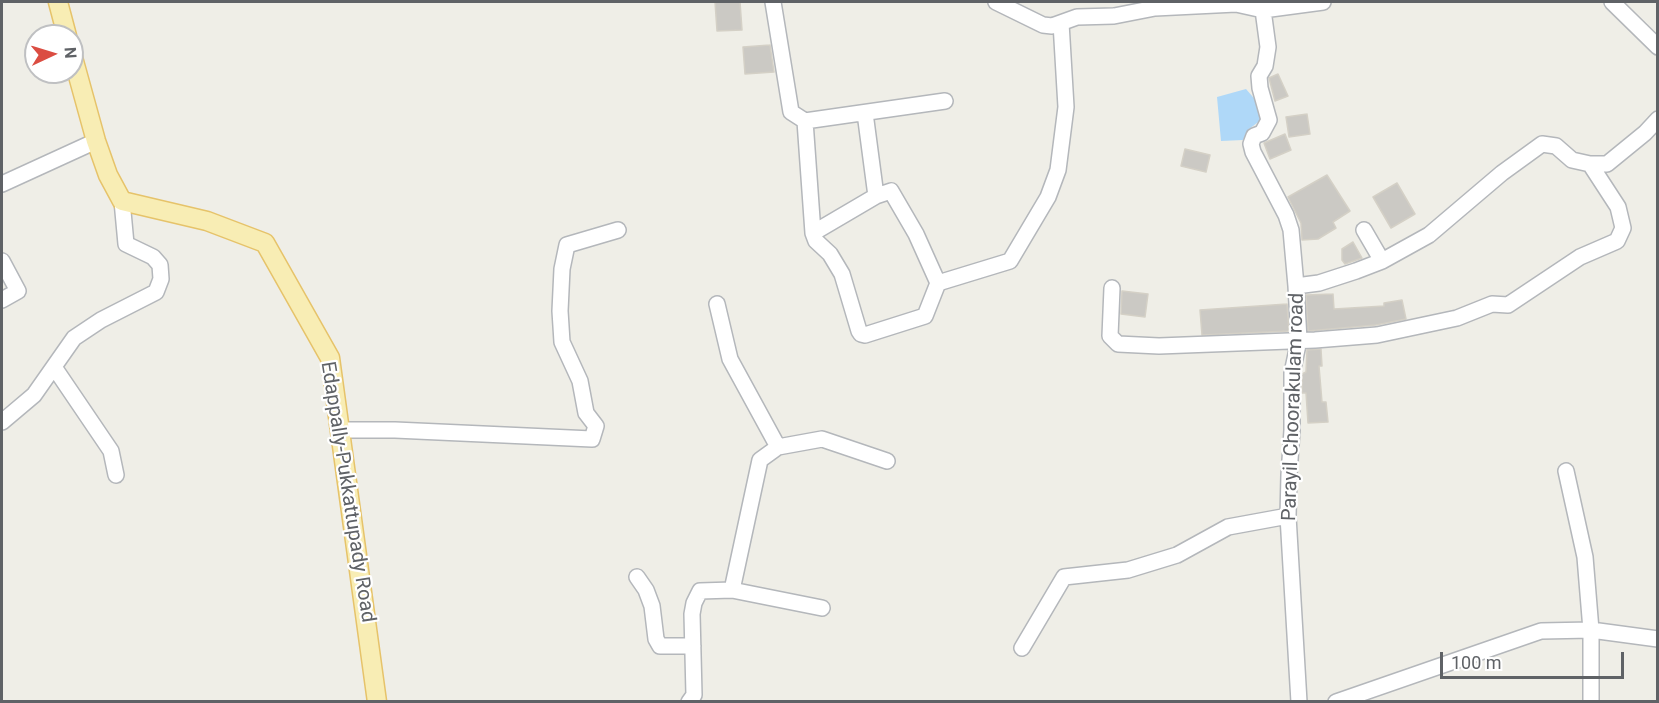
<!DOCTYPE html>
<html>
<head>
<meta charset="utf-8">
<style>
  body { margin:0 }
  #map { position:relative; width:1659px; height:703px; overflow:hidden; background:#efeee7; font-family:Roboto,sans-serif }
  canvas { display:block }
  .frame { position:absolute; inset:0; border:3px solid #5f6266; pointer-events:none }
  .north { position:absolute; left:24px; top:24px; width:60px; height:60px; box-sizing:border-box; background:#fff; border:2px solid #bfc0c2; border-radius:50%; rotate:86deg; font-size:16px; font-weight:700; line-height:24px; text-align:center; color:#5f6266 }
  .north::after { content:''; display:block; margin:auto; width:21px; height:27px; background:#db4d42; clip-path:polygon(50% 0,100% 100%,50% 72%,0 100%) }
  .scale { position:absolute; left:1440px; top:652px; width:184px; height:27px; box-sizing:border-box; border:3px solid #5f6266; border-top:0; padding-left:8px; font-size:18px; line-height:21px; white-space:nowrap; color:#5f6266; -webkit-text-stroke:4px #fff; paint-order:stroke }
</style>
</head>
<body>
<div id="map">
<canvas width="1659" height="703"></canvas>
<div class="frame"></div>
<div class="north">N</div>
<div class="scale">100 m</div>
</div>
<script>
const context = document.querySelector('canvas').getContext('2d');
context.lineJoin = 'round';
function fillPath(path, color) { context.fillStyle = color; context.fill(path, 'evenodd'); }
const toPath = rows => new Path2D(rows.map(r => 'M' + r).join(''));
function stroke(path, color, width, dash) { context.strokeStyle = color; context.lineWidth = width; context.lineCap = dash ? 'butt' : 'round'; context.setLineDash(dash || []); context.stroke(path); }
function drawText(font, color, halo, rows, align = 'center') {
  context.font = font + ' Roboto,sans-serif'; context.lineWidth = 4.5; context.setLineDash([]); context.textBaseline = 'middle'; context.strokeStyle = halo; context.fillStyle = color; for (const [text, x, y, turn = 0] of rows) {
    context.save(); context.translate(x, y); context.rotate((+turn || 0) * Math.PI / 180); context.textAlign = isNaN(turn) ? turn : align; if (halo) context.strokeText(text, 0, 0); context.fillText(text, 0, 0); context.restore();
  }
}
fillPath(toPath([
  [1246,89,1259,104,1261,120,1249,129,1243,140,1221,141,1217,97]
]), '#afd8f8');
const building = toPath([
  [715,2,740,2,742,30,717,31,715,2],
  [770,45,774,72,745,74,743,47,770,45],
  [1278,74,1288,96,1275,101,1269,78,1278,74],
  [1307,114,1310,134,1289,137,1286,117,1307,114],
  [1285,134,1291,150,1270,159,1264,143,1285,134],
  [1185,149,1210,155,1206,172,1181,166,1185,149],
  [1327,175,1350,211,1333,222,1336,228,1318,239,1302,240,1301,223,1288,197,1327,175],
  [1397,183,1415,214,1391,228,1373,197,1397,183],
  [1353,242,1362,258,1345,264,1342,260,1342,249,1353,242],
  [1122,291,1148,294,1145,317,1121,314,1122,291],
  [1333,294,1334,309,1384,306,1384,303,1402,300,1406,319,1376,325,1308,331,1306,295,1333,294],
  [1287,304,1289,331,1202,335,1200,310,1287,304],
  [1321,349,1322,366,1319,366,1322,402,1326,402,1328,422,1308,423,1306,393,1302,393,1302,374,1306,372,1307,350,1321,349]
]);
fillPath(building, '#cbc9c4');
stroke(building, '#d4d0c6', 1.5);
const minor = toPath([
  [773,2,791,112,805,121,945,101],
  [996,2,1043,25,1052,26,1077,17,1114,16,1155,8,1236,4,1263,10,1268,47,1265,66,1259,76,1260,88,1269,120,1262,133,1254,136,1251,144,1253,152,1286,215,1291,230,1296,286],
  [1612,2,1658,47],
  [1263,10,1323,2],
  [805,121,813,233,816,241,830,254,842,274,859,331,861,334,865,335,925,316,938,283,916,234,891,191,876,196],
  [2,184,96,141],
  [1364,230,1382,261],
  [813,233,876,196,865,113],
  [2,261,18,291,2,300],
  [938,283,1010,261,1048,197,1058,170,1066,107,1061,23],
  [1112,288,1110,336,1118,344,1159,346,1315,340,1377,335,1457,318,1492,304,1508,305,1580,257,1617,241,1623,228,1618,207,1590,164],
  [717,304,730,359,778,447,760,460,732,590],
  [54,367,111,451,116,475],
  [2,422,34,395,74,338,101,320,156,292,161,279,160,265,153,257,126,244,122,201],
  [340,430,395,430,592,439,596,426,586,413,580,381,562,342,560,311,562,269,567,245,618,230],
  [778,447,822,439,887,461],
  [1566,471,1585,557,1591,630,1591,702],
  [637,577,646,590,652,606,656,639,660,646,693,646],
  [1022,648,1064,577,1128,570,1177,555,1228,527,1288,516],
  [689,702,694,695,692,614,694,603,700,591,732,590,822,608],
  [1299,702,1288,516,1289,475,1292,430,1292,373,1299,340,1296,286,1319,283,1356,271,1382,261,1429,235,1502,173,1542,144,1556,146,1572,160,1590,164,1607,164,1645,133,1658,119],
  [1336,702,1541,631,1591,630,1658,639]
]);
const major = toPath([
  [58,2,67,36],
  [72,54,96,141,108,175,122,201,207,221,265,243,330,358,377,702]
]);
stroke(minor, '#b4b7bb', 18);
stroke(major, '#e6c36a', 21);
stroke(minor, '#fff', 15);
stroke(major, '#f8edb4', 18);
drawText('20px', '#5f6266', '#fff', [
  ["Parayil Choorakulam road",1294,407,-88],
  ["Edappally-Pukkattupady Road",347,492,81]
]);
</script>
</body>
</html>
